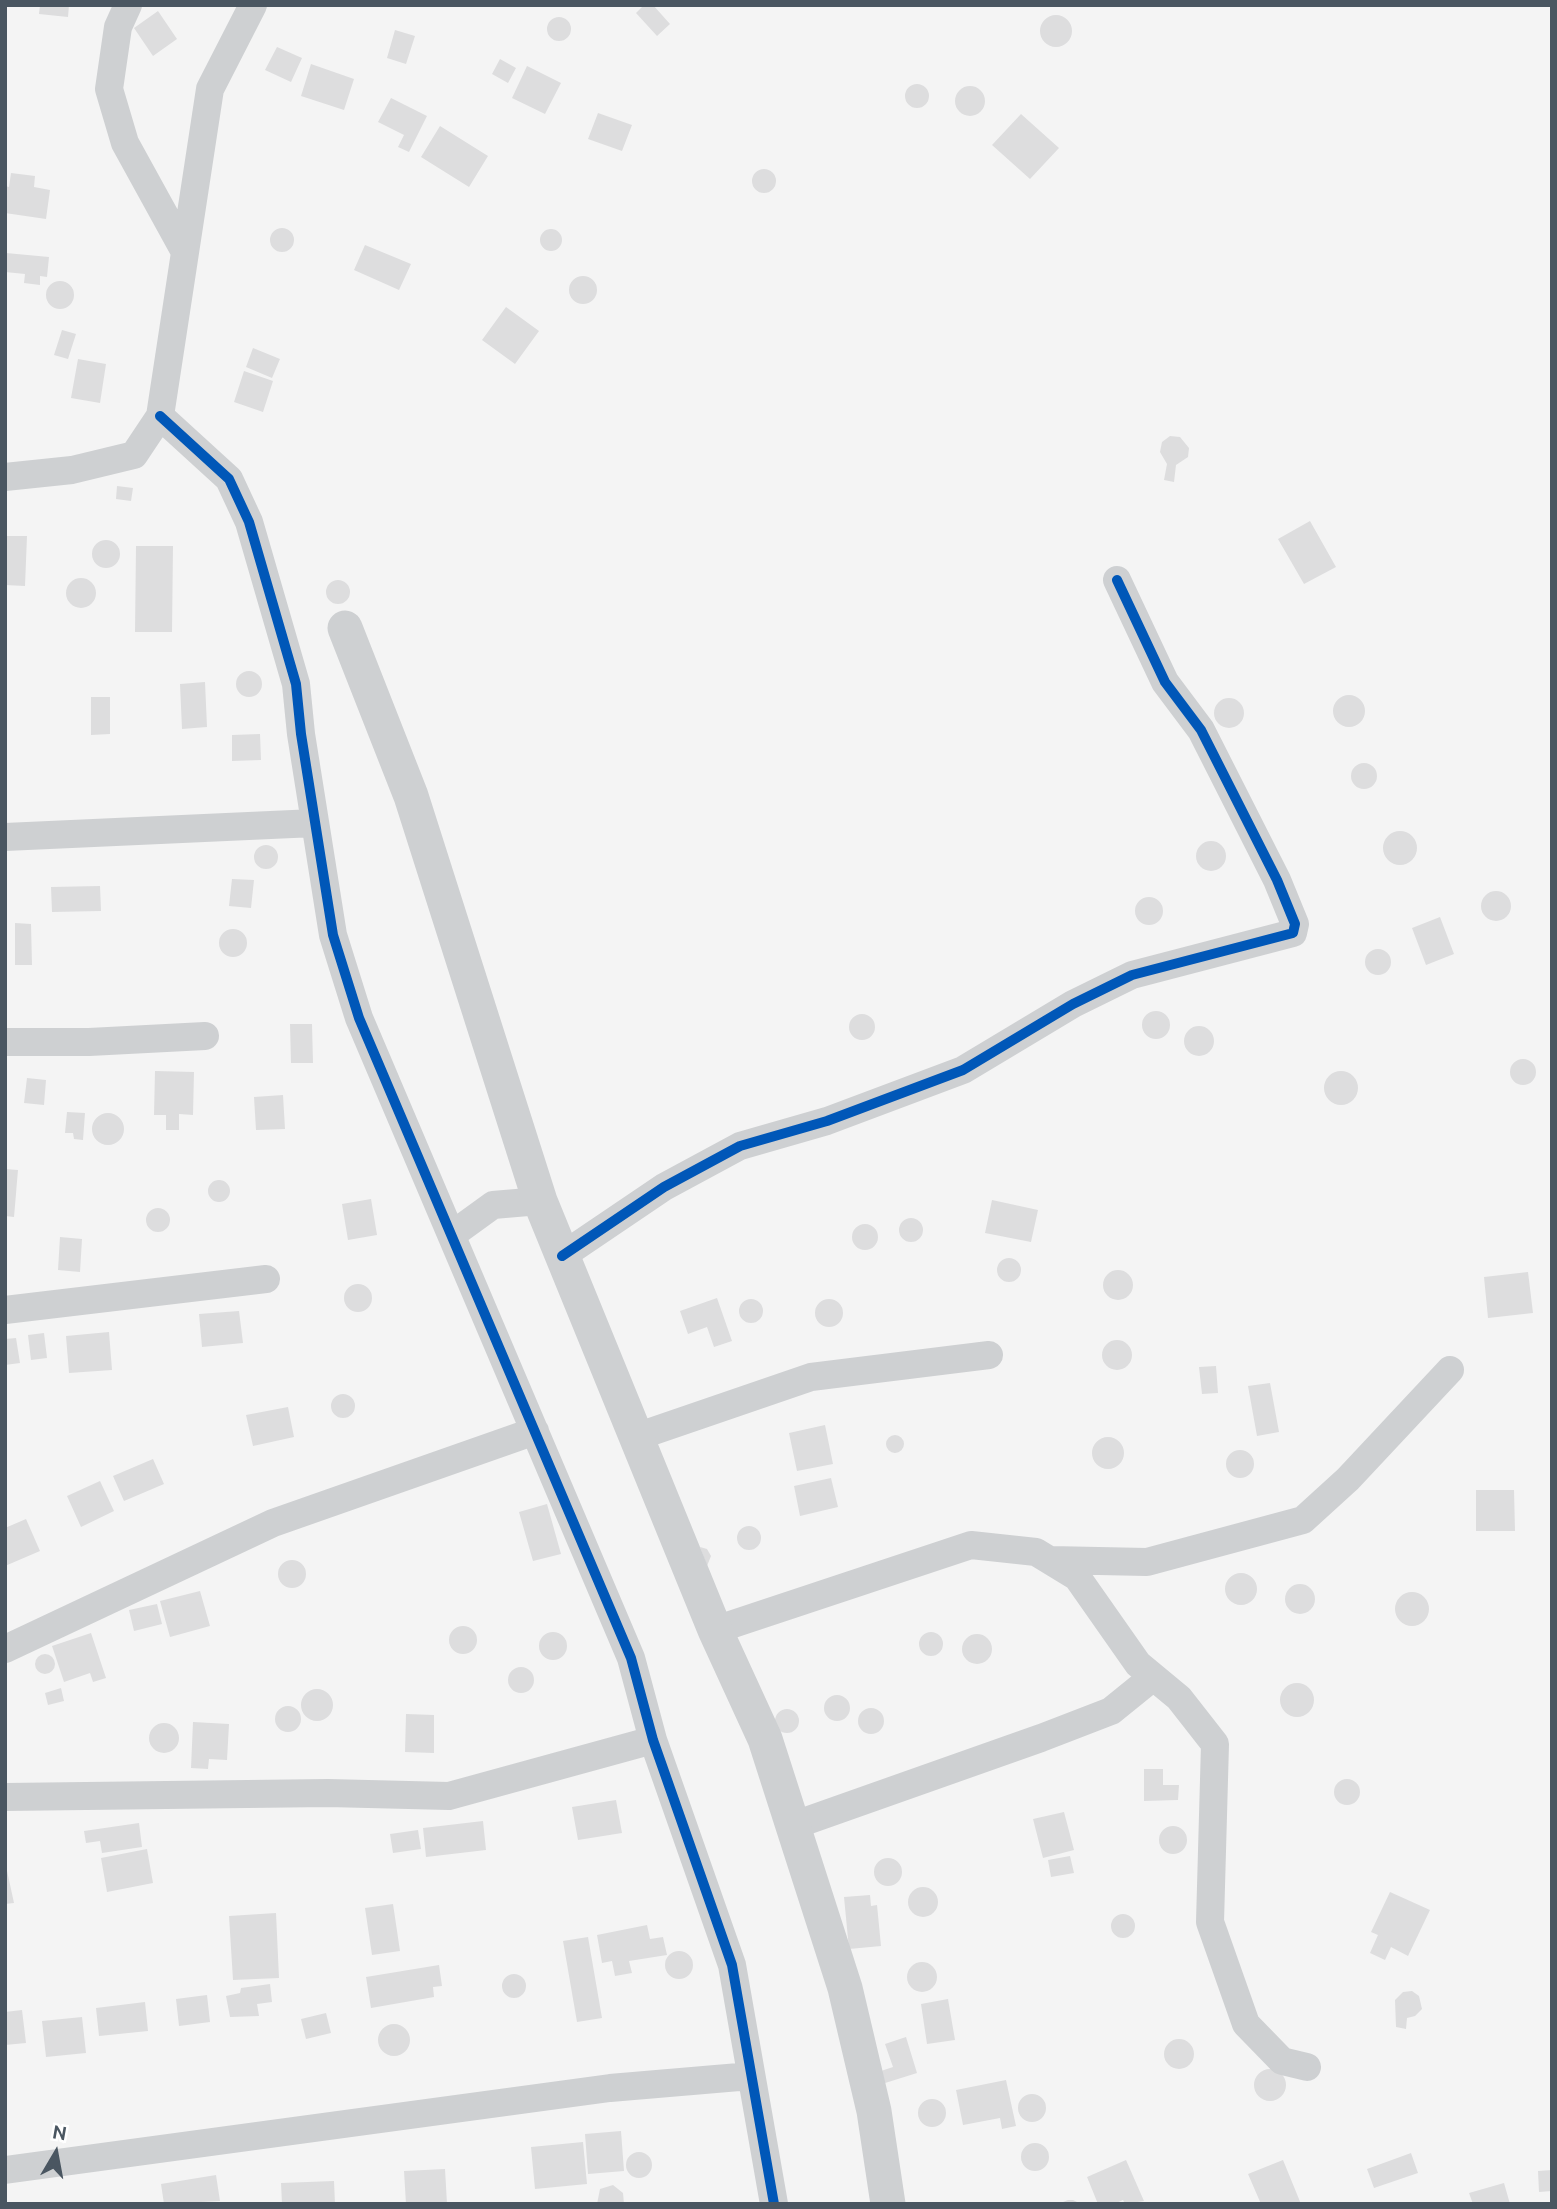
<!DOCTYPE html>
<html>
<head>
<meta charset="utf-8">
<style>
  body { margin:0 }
  #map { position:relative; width:1557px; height:2209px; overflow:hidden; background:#f4f4f4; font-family:Ubuntu,sans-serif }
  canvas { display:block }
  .frame { position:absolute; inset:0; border:7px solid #4a5661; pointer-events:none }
  .north { position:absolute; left:21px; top:2118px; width:70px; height:70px; -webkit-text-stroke:5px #fff; paint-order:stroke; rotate:10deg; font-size:19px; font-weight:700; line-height:28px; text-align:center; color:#4a5661 }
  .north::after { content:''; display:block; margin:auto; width:24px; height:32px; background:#4a5661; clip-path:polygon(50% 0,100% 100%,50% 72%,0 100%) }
</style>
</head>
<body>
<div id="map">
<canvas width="1557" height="2209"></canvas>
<div class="frame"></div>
<div class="north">N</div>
</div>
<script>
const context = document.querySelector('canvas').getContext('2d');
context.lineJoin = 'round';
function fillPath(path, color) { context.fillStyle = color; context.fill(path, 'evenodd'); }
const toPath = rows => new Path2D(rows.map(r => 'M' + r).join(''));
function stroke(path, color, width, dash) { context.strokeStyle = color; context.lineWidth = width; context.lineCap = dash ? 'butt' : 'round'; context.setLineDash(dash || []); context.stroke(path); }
fillPath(toPath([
  [40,5,69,5,68,17,39,14],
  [644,5,653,5,670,24,657,36,636,13],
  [158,11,177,39,153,56,134,28],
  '1040 31a16 16 0 1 1 32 0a16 16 0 1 1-32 0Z',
  '547 29a12 12 0 1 1 24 0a12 12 0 1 1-24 0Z',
  [395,30,415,36,406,64,387,58],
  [277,47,302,58,291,82,265,70],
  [500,59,516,68,508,83,492,74],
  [311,64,354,79,344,110,301,96],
  [527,66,561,83,545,114,512,98],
  '905 96a12 12 0 1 1 24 0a12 12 0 1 1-24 0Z',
  '955 101a15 15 0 1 1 30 0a15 15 0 1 1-30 0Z',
  [391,98,427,116,409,152,398,147,404,135,378,122],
  [598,113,632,125,622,151,588,139],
  [1021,114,1059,148,1030,179,992,145],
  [440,126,488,156,469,187,421,157],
  '752 181a12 12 0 1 1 24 0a12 12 0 1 1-24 0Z',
  [11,173,35,176,34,187,50,190,46,219,5,213,5,186,9,187],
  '270 240a12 12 0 1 1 24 0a12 12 0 1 1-24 0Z',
  '540 240a11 11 0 1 1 22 0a11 11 0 1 1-22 0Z',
  [365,245,411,264,399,290,354,270],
  [6,253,49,257,47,277,40,276,40,285,24,283,25,274,5,272],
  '569 290a14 14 0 1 1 28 0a14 14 0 1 1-28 0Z',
  '46 295a14 14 0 1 1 28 0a14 14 0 1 1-28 0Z',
  [506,307,539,331,515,364,482,340],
  [62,330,76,334,68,359,54,355],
  [253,348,280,359,272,378,246,367],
  [78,359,106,364,100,403,71,398],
  [244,371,273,381,263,412,234,402],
  [1170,436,1180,437,1189,448,1188,457,1176,465,1174,482,1164,480,1167,464,1160,452,1162,442],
  [117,486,133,488,131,501,116,499],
  [1310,521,1336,567,1304,584,1278,539],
  [6,536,27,536,25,586,5,585],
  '92 554a14 14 0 1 1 28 0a14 14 0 1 1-28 0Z',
  [136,546,173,546,172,632,135,632],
  '66 593a15 15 0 1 1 30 0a15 15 0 1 1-30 0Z',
  '326 592a12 12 0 1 1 24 0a12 12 0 1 1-24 0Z',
  '236 684a13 13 0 1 1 26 0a13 13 0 1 1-26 0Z',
  [205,682,207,727,182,729,180,684],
  '1333 711a16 16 0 1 1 32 0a16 16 0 1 1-32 0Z',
  [91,697,110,697,110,734,91,735],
  '1214 713a15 15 0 1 1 30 0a15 15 0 1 1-30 0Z',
  [260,734,261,760,232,761,232,735],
  '1351 776a13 13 0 1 1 26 0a13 13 0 1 1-26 0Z',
  '1383 848a17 17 0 1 1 34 0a17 17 0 1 1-34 0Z',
  '1196 856a15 15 0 1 1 30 0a15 15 0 1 1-30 0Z',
  '254 857a12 12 0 1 1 24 0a12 12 0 1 1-24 0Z',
  [232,879,254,880,251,908,229,906],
  [100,886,101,911,52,912,51,887],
  '1481 906a15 15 0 1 1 30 0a15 15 0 1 1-30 0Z',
  '1135 911a14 14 0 1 1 28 0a14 14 0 1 1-28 0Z',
  [1440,917,1454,954,1426,965,1412,928],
  [15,923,31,924,32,965,15,965],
  '219 943a14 14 0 1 1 28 0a14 14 0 1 1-28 0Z',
  '1365 962a13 13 0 1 1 26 0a13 13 0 1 1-26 0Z',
  '1142 1025a14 14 0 1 1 28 0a14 14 0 1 1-28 0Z',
  '849 1027a13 13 0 1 1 26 0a13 13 0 1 1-26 0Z',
  [290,1024,312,1024,313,1063,291,1063],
  '1184 1041a15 15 0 1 1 30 0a15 15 0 1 1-30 0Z',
  '1510 1072a13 13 0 1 1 26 0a13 13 0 1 1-26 0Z',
  '1324 1088a17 17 0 1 1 34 0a17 17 0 1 1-34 0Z',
  [155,1071,194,1072,193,1115,179,1114,179,1130,166,1130,166,1115,154,1115],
  [27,1078,46,1080,44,1105,24,1103],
  [283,1095,285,1129,256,1130,254,1097],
  [67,1112,85,1113,83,1140,74,1139,73,1133,65,1133],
  '92 1129a16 16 0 1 1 32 0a16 16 0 1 1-32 0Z',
  [5,1169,18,1170,14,1217,5,1216],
  '208 1191a11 11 0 1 1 22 0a11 11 0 1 1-22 0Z',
  [371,1199,377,1235,348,1240,342,1204],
  [992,1200,1038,1210,1031,1242,985,1233],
  '146 1220a12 12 0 1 1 24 0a12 12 0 1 1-24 0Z',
  '899 1230a12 12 0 1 1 24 0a12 12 0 1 1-24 0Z',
  '852 1237a13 13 0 1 1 26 0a13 13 0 1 1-26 0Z',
  [60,1237,82,1239,80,1272,58,1270],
  '997 1270a12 12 0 1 1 24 0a12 12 0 1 1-24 0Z',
  '1103 1285a15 15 0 1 1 30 0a15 15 0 1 1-30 0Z',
  [1528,1272,1533,1313,1488,1318,1484,1277],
  '344 1298a14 14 0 1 1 28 0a14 14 0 1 1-28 0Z',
  [717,1298,732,1341,714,1347,707,1327,688,1334,680,1311],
  '815 1313a14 14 0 1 1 28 0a14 14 0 1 1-28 0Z',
  '739 1311a12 12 0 1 1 24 0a12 12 0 1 1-24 0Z',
  [239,1311,243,1343,202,1347,199,1314],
  [109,1332,112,1370,69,1373,66,1336],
  [44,1333,47,1358,31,1360,28,1335],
  [16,1338,20,1363,5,1365,5,1339],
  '1102 1355a15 15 0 1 1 30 0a15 15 0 1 1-30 0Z',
  [1216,1366,1218,1393,1202,1394,1199,1367],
  [1270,1383,1279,1432,1257,1436,1248,1386],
  '331 1406a12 12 0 1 1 24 0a12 12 0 1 1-24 0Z',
  [288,1407,294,1437,253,1446,246,1415],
  [825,1425,833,1464,797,1471,789,1433],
  '886 1444a9 9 0 1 1 18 0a9 9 0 1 1-18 0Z',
  '1092 1453a16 16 0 1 1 32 0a16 16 0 1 1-32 0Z',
  '1226 1464a14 14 0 1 1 28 0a14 14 0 1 1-28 0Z',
  [153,1459,164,1484,124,1501,113,1476],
  [831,1478,838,1507,800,1516,794,1486],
  [100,1481,114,1511,81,1527,67,1496],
  [1476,1490,1514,1490,1515,1531,1476,1531],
  [547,1504,561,1554,533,1561,519,1512],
  [26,1519,40,1551,5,1566,5,1528],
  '737 1538a12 12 0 1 1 24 0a12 12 0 1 1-24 0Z',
  [700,1547,707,1549,711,1556,707,1566],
  '278 1574a14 14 0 1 1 28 0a14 14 0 1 1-28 0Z',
  '1225 1589a16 16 0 1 1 32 0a16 16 0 1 1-32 0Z',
  '1285 1599a15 15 0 1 1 30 0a15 15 0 1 1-30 0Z',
  [200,1591,210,1626,170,1637,160,1601],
  '1395 1609a17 17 0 1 1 34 0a17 17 0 1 1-34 0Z',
  [157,1604,162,1624,134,1631,129,1610],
  '449 1640a14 14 0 1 1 28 0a14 14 0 1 1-28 0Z',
  '919 1644a12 12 0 1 1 24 0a12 12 0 1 1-24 0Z',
  '539 1646a14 14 0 1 1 28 0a14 14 0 1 1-28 0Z',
  [91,1633,106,1678,93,1682,90,1673,64,1682,52,1646],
  '962 1649a15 15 0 1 1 30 0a15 15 0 1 1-30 0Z',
  '35 1664a10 10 0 1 1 20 0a10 10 0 1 1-20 0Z',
  '508 1680a13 13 0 1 1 26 0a13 13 0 1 1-26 0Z',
  '1280 1700a17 17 0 1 1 34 0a17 17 0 1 1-34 0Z',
  [61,1688,64,1701,48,1705,45,1693],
  '301 1705a16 16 0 1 1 32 0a16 16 0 1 1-32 0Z',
  '824 1708a13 13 0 1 1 26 0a13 13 0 1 1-26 0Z',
  '275 1719a13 13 0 1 1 26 0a13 13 0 1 1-26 0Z',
  '858 1721a13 13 0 1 1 26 0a13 13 0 1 1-26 0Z',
  '775 1721a12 12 0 1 1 24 0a12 12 0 1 1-24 0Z',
  [406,1714,434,1715,434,1753,405,1752],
  [193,1722,229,1724,227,1760,209,1759,208,1769,191,1768],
  '149 1738a15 15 0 1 1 30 0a15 15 0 1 1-30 0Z',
  [1144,1769,1163,1769,1163,1785,1179,1785,1178,1800,1144,1801],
  '1334 1792a13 13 0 1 1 26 0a13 13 0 1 1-26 0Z',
  [616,1800,622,1833,578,1840,572,1807],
  [1064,1812,1074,1850,1043,1858,1033,1819],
  [483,1821,486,1850,426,1857,423,1828],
  [139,1823,142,1847,102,1853,100,1841,86,1843,84,1831],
  '1159 1840a14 14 0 1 1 28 0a14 14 0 1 1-28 0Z',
  [418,1830,421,1849,393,1853,390,1834],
  [147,1849,153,1883,107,1892,101,1858],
  [1070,1856,1074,1873,1051,1877,1048,1860],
  '874 1872a14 14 0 1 1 28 0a14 14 0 1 1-28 0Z',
  [6,1866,14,1903,5,1904,5,1867],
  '908 1902a15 15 0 1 1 30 0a15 15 0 1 1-30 0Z',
  [1390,1892,1430,1910,1408,1956,1391,1947,1385,1960,1370,1953,1378,1935,1371,1932],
  [870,1895,871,1906,877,1905,881,1946,849,1949,844,1897],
  [393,1904,400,1951,372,1955,365,1908],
  [276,1913,279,1978,233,1980,229,1916],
  '1111 1926a12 12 0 1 1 24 0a12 12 0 1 1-24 0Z',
  [647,1925,650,1939,663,1937,667,1955,629,1961,632,1973,615,1976,612,1961,602,1963,597,1935],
  [588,1937,602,2018,577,2022,563,1941],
  '665 1965a14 14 0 1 1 28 0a14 14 0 1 1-28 0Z',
  '907 1977a15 15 0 1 1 30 0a15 15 0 1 1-30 0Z',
  [439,1965,442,1986,433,1987,434,1997,371,2008,366,1977],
  '502 1986a12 12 0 1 1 24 0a12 12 0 1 1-24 0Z',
  [270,1984,272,2002,257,2004,259,2016,230,2017,226,1996,240,1993,241,1988],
  [1412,1991,1419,1996,1422,2009,1415,2016,1407,2018,1406,2029,1396,2027,1395,2000,1403,1992],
  [207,1995,210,2022,179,2026,176,1999],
  [948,1999,955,2040,927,2044,921,2004],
  [145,2002,148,2031,99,2036,96,2008],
  [22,2010,26,2043,5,2045,5,2012],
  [326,2013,331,2033,306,2039,301,2019],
  [82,2017,86,2053,46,2057,42,2021],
  '378 2040a16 16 0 1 1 32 0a16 16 0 1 1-32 0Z',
  [906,2037,917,2073,882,2084,878,2072,893,2067,885,2044],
  '1164 2054a15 15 0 1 1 30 0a15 15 0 1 1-30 0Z',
  '1254 2085a16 16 0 1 1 32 0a16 16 0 1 1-32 0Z',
  [1006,2080,1016,2126,1002,2129,1000,2118,963,2125,956,2090],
  '1018 2108a14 14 0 1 1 28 0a14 14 0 1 1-28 0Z',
  '918 2113a14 14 0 1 1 28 0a14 14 0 1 1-28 0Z',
  [621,2131,624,2171,588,2174,585,2134],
  [583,2142,587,2184,535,2189,531,2147],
  '1021 2157a14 14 0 1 1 28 0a14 14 0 1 1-28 0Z',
  '626 2165a13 13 0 1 1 26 0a13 13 0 1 1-26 0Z',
  [1411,2153,1418,2173,1374,2188,1367,2169],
  [1126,2160,1144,2201,1125,2204,1123,2200,1114,2204,1098,2204,1087,2177],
  [1283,2160,1301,2204,1261,2204,1248,2174],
  [445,2169,447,2204,406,2204,404,2171],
  [1552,2170,1552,2191,1539,2192,1538,2171],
  [216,2175,220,2201,164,2204,161,2184],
  [334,2181,335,2204,282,2204,281,2183],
  [1504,2183,1510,2204,1473,2204,1469,2193],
  [613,2185,623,2193,624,2204,597,2204,600,2189],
  [1068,2200,1073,2200,1081,2204,1058,2204]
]), '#ddddde');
stroke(toPath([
  [128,5,118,27,109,89,125,143,185,252],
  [160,416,229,479,249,522,296,684,301,734,333,935,359,1018,631,1658,653,1740,732,1965,774,2204],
  [5,477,72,470,134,455,160,416,210,89,253,5],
  [5,837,315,823],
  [5,1042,89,1042,205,1036],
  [453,1234,493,1205,540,1201],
  [562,1256,664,1187,740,1146,827,1121,963,1070,1073,1004,1132,975,1293,933,1295,924,1277,880,1201,730,1165,682,1117,580],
  [5,1310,266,1279],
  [636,1437,811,1377,989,1355],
  [1050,1560,1147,1562,1303,1520,1348,1479,1450,1370],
  [715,1630,971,1545,1036,1552,1077,1577,1138,1664,1179,1698,1215,1744,1210,1922,1246,2024,1282,2061,1307,2067],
  [5,1649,273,1523,535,1431],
  [5,1797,328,1793,449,1796,653,1740],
  [792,1826,1041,1738,1111,1711,1153,1677],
  [5,2170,610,2088,751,2076]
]), '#ced0d2', 28);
stroke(toPath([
  [345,628,411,796,540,1201,715,1630,765,1739,845,1988,874,2111,888,2204]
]), '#ced0d2', 35);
stroke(toPath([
  [160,416,229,479,249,522,296,684,301,734,333,935,359,1018,631,1658,653,1740,732,1965,774,2204],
  [562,1256,664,1187,740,1146,827,1121,963,1070,1073,1004,1132,975,1293,933,1295,924,1277,880,1201,730,1165,682,1117,580]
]), '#0057b8', 10);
</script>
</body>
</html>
